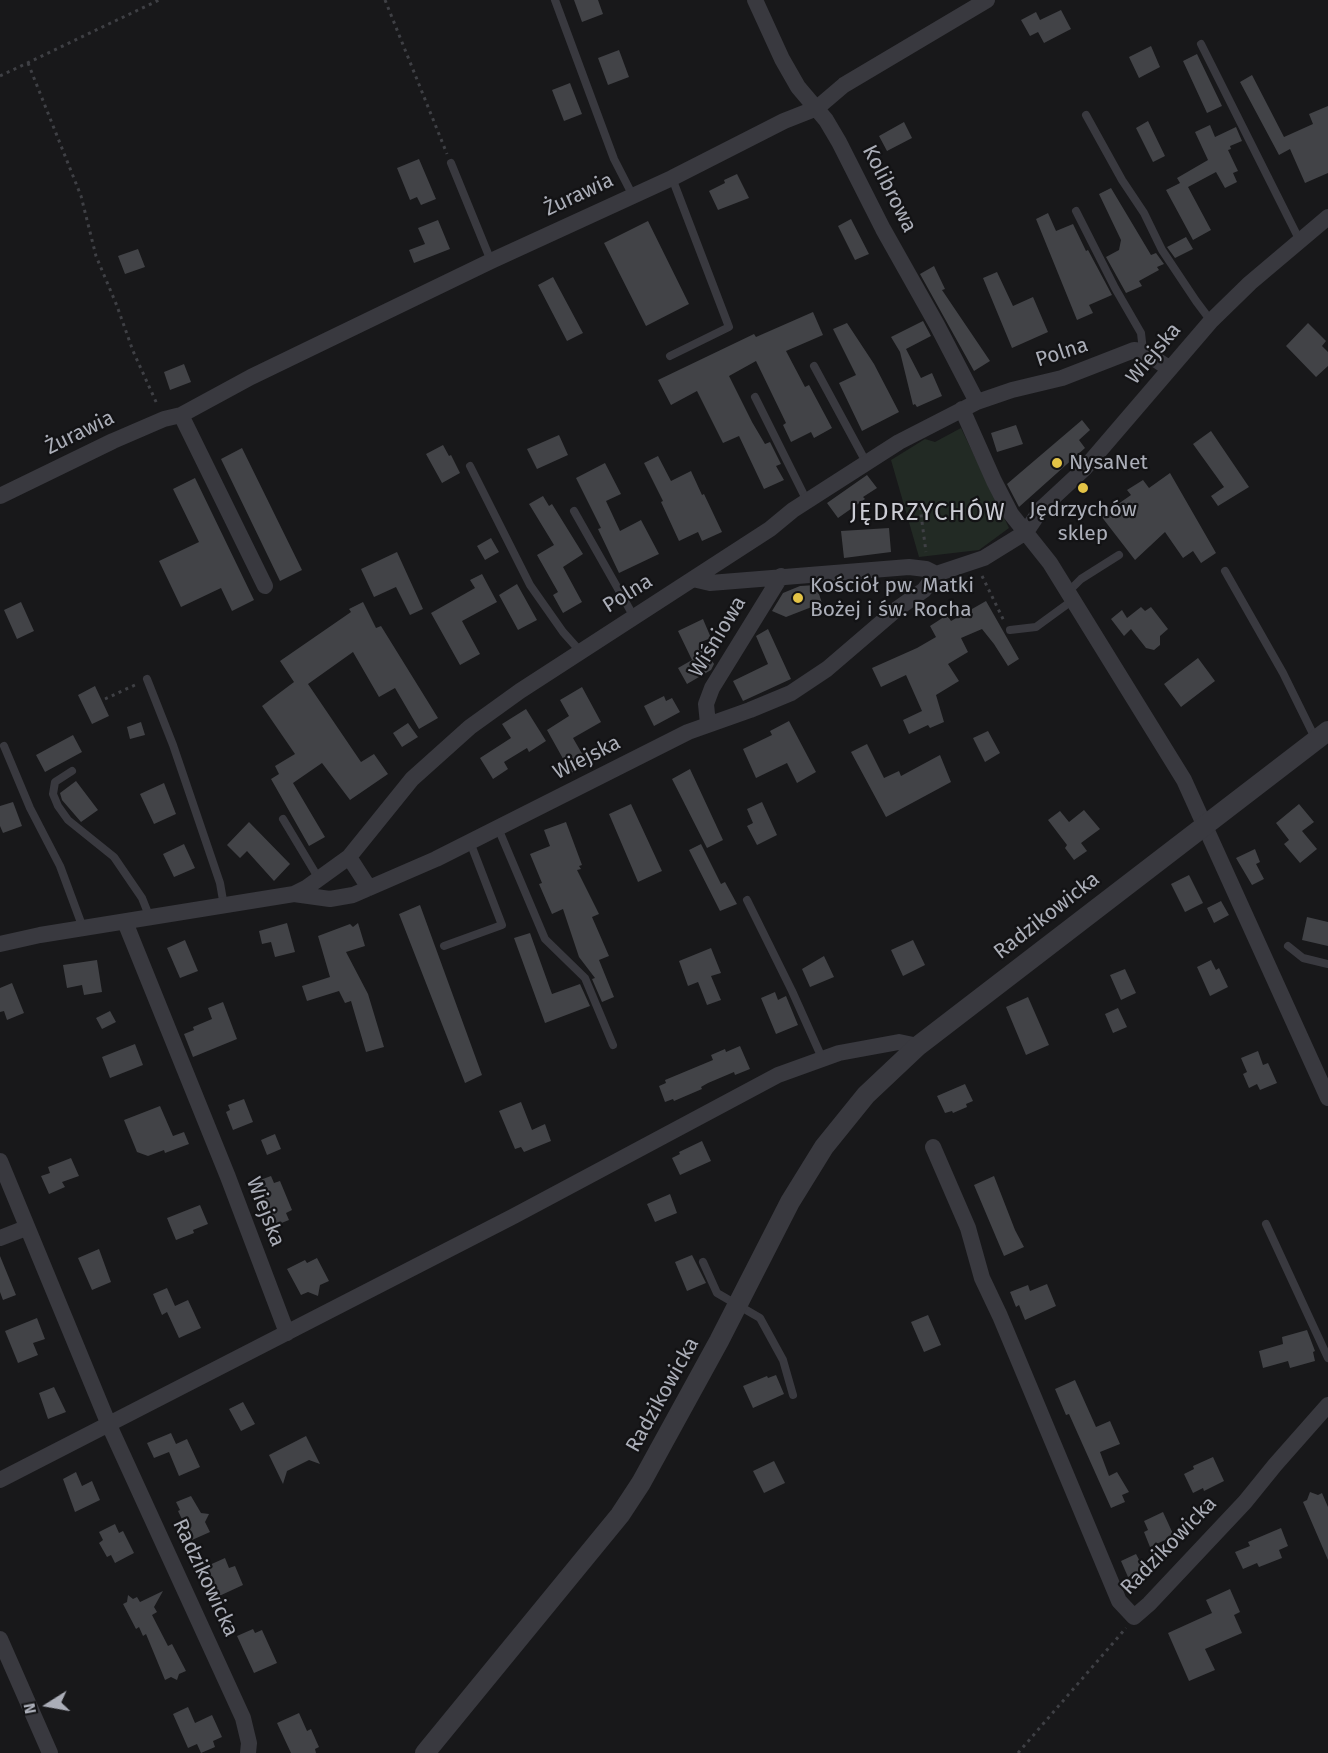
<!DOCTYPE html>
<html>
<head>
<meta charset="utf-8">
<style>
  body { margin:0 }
  #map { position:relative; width:1328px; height:1753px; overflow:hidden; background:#18181a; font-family:"Fira Sans",sans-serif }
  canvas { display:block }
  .north { position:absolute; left:18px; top:1675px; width:60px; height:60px; -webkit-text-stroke:4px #131315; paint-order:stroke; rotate:259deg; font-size:16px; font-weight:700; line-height:24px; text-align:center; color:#abaeb8 }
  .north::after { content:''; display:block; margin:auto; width:21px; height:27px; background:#abaeb8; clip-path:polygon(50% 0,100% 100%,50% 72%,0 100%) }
</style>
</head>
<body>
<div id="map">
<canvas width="1328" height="1753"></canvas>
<div class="north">N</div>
</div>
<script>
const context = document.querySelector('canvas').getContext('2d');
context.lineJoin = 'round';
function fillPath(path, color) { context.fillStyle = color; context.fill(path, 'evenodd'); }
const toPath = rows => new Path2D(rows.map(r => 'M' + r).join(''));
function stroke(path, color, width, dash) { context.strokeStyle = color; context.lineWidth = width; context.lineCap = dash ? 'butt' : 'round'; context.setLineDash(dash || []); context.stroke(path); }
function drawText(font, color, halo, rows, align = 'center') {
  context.font = font + ' "Fira Sans",sans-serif'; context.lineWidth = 4.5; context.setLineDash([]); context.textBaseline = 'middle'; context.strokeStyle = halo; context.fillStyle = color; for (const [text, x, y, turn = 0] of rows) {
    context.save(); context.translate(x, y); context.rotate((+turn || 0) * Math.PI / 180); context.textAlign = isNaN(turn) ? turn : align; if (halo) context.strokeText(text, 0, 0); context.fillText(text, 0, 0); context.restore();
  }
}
fillPath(toPath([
  [961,428,1009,528,979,550,919,557,891,460,925,439,935,442]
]), '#222a24');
fillPath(toPath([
  [574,0,598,0,603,14,582,22],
  [1061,10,1071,29,1044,43,1038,32,1030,36,1021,20,1036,12,1040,20],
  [1151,46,1160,67,1139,78,1129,57],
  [619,50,629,77,608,85,598,58],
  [1197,54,1222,106,1207,113,1183,61],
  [1252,75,1284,137,1313,124,1309,114,1328,106,1328,173,1305,183,1290,149,1279,155,1240,82],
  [570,83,582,114,564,121,552,90],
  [1148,121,1165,156,1153,162,1136,128],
  [904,122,912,138,887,151,879,136],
  [1210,125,1215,137,1236,127,1242,141,1230,146,1231,149,1228,150,1238,171,1233,173,1237,182,1225,188,1216,172,1188,187,1211,230,1193,240,1166,190,1180,183,1177,178,1208,160,1195,132],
  [419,159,436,199,421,205,417,197,410,200,397,168],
  [737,174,749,198,718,210,709,191,725,183,724,180],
  [1111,188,1151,255,1156,253,1164,264,1157,267,1159,270,1139,281,1142,286,1126,293,1106,257,1119,250,1121,240,1099,194],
  [1048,213,1056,231,1073,224,1086,251,1088,250,1112,295,1089,305,1093,313,1077,320,1036,219],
  [851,219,869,254,855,260,838,226],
  [438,220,450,249,414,263,409,250,425,244,418,228],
  [648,221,689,304,646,326,604,243],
  [1186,237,1193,249,1175,258,1167,247],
  [138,249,145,267,125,274,118,256],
  [934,266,945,289,942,290,990,361,974,371,920,274],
  [997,272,1013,306,1033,297,1048,332,1012,348,983,278],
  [553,277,583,333,567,341,538,285],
  [813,312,823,335,786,351,805,387,809,385,832,428,814,438,811,432,791,442,783,425,786,423,756,361,729,376,752,422,765,444,770,442,781,464,776,466,784,480,764,489,739,436,723,443,697,391,671,405,658,380,754,334,756,337],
  [923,321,931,336,906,349,921,378,932,373,942,396,917,407,915,404,913,405,900,352,891,337],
  [847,323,874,364,899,412,862,431,839,383,856,375,833,329],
  [1308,323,1326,341,1322,346,1328,352,1328,366,1316,377,1286,346],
  [184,364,191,382,170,390,164,372],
  [1082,420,1090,430,1079,440,1085,448,1019,507,1007,484],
  [1016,425,1023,444,997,452,991,433],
  [1211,431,1249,487,1218,506,1211,496,1224,487,1193,444],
  [559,435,568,455,537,469,527,449],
  [443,445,449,456,451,455,460,473,442,483,426,454],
  [242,448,302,570,280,581,221,459],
  [658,456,671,481,691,471,702,495,704,494,722,532,702,541,698,532,679,541,661,502,663,501,644,463],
  [605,463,621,494,606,501,620,531,641,520,659,554,619,573,598,529,601,528,576,478],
  [1170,473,1216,553,1201,563,1193,551,1183,558,1165,532,1135,560,1101,516,1131,495,1127,490,1143,480,1149,488],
  [867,475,877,488,863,497,865,499,838,518,827,503],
  [195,478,254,600,232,611,221,588,181,607,159,561,199,542,173,489],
  [543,496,549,506,552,504,583,554,563,567,582,602,563,613,553,595,558,592,537,555,554,545,529,504],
  [889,528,891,552,844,558,841,531],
  [491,538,499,552,485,560,477,546],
  [397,552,423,609,410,615,396,587,374,597,361,569],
  [482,574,497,602,462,621,480,654,460,665,431,613,475,588,470,580],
  [517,584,537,620,518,630,499,595],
  [816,585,822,603,786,617,772,611,783,593,800,586],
  [986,601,1019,659,1008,666,994,644,982,629,961,638,968,652,948,664,959,681,936,695,944,722,930,728,928,725,909,734,903,720,922,711,906,675,881,687,872,668,917,648,936,637,930,626,947,615,951,621],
  [21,602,34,631,17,639,4,610],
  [363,602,376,628,381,626,438,718,419,729,395,688,379,697,353,652,308,684,361,762,374,754,388,774,350,800,322,763,293,783,325,837,309,846,271,779,279,774,275,766,295,754,262,706,294,682,280,661,351,612,349,609],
  [1141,607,1145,611,1151,607,1168,629,1160,636,1160,645,1154,650,1146,648,1131,629,1124,636,1111,619,1122,610,1127,618],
  [703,619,711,638,701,642,714,664,711,670,687,684,678,668,692,660,678,631],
  [768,629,791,679,743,701,733,681,768,664,756,636],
  [1198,658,1215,681,1181,707,1164,684],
  [95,686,109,716,92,724,78,695],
  [582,687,601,722,573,738,588,764,571,773,547,730,569,716,560,700],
  [664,696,666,701,672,698,680,712,654,726,644,706],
  [526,709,546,741,529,752,527,748,504,762,508,769,493,779,480,758,511,738,502,724],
  [789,721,816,772,797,783,787,763,756,778,743,749,772,735,770,731],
  [141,722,145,735,130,739,127,727],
  [408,723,418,737,402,747,393,733],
  [988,731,1000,753,985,762,973,738],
  [73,735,82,752,45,772,36,755],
  [867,744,884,778,899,771,901,776,940,755,951,782,886,817,851,752],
  [690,769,723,840,707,848,672,779],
  [76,781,98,810,81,822,62,800,60,793],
  [164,783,176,814,154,824,140,794],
  [13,802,22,826,3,833,0,826,0,806],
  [762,802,777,835,757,845,747,826,753,823,747,809],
  [631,804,662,871,638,882,609,814],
  [1299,804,1314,822,1302,831,1317,849,1300,863,1284,844,1289,840,1276,823],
  [1084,810,1100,829,1081,843,1087,851,1074,860,1065,848,1067,845,1048,820,1060,811,1069,822],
  [249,822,290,864,274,881,247,851,240,858,227,845],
  [566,822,582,865,579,866,581,869,577,870,599,914,592,917,609,956,599,960,614,997,602,1002,592,979,595,978,579,957,563,909,552,914,539,884,542,883,530,854,550,846,544,830],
  [184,844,195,868,174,877,163,854],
  [701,844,721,884,725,882,737,904,720,911,689,850],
  [1255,849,1260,862,1256,864,1264,879,1252,885,1236,858],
  [1189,875,1203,903,1185,912,1171,884],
  [1221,901,1229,915,1214,923,1207,908],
  [420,905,482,1075,465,1083,399,914],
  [1307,917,1328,922,1328,946,1302,940],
  [287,923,295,952,275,957,271,942,262,944,259,931],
  [358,923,365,946,346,952,368,994,384,1047,366,1052,351,1001,345,1003,339,991,307,1001,302,986,330,977,318,936,350,924,353,927],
  [530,933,552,994,580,984,590,1006,545,1023,514,938],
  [185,940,198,971,180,978,167,948],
  [913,940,925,965,903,976,891,950],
  [711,948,721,973,711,976,721,1000,707,1005,698,982,688,986,679,961],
  [824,956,834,977,810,987,802,969],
  [97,960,102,992,84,995,82,985,67,988,63,965],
  [1211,960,1216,970,1219,968,1228,987,1210,996,1197,967],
  [1125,969,1136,993,1121,1000,1110,975],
  [12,983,24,1013,7,1020,4,1011,0,1012,0,988],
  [775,992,778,1000,786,996,798,1025,776,1034,761,998],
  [1028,997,1049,1045,1026,1055,1006,1007],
  [223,1002,237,1039,193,1057,184,1034,194,1030,193,1027,212,1019,208,1008],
  [1118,1008,1127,1027,1113,1033,1105,1014],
  [110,1011,116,1022,102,1029,96,1018],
  [135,1044,143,1065,110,1078,102,1057],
  [740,1046,750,1069,735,1075,734,1072,708,1083,701,1087,702,1089,674,1101,673,1099,665,1102,659,1086,666,1083,665,1080,713,1060,711,1055,725,1049,726,1052],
  [1258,1051,1263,1065,1268,1063,1277,1083,1260,1090,1257,1084,1249,1088,1243,1074,1247,1072,1241,1058],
  [965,1084,973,1101,966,1104,967,1107,953,1113,952,1111,945,1113,937,1096],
  [244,1099,253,1122,233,1130,226,1112,230,1110,228,1105],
  [521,1102,532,1130,545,1124,551,1141,524,1152,521,1147,515,1149,499,1111],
  [160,1106,173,1136,184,1132,189,1144,165,1153,164,1150,148,1156,137,1152,124,1120],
  [275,1134,281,1149,267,1155,261,1140],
  [702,1141,711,1161,680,1175,672,1158,680,1154,679,1152],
  [71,1158,79,1176,62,1182,65,1187,49,1194,41,1176,50,1173,48,1167],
  [271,1176,274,1183,280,1181,292,1210,286,1213,289,1220,269,1228,255,1197,252,1183],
  [994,1176,1015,1230,1024,1247,1004,1256,974,1185],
  [670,1194,677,1213,655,1222,647,1204],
  [200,1205,208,1224,193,1230,194,1233,176,1240,167,1218],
  [99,1249,111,1282,92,1290,78,1258],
  [692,1255,706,1283,687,1291,675,1262],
  [0,1256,16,1295,3,1300,0,1292],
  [317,1258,329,1281,320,1285,318,1296,308,1292,301,1295,287,1269,305,1260,307,1263],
  [1047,1284,1056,1306,1025,1320,1019,1305,1016,1307,1010,1292,1028,1285,1030,1291],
  [167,1288,175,1306,188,1300,201,1328,179,1338,167,1312,162,1315,153,1294],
  [928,1315,941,1345,924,1352,911,1322],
  [37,1318,45,1339,33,1343,38,1355,18,1363,5,1331],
  [1307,1330,1315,1351,1313,1352,1315,1361,1290,1368,1288,1361,1263,1368,1259,1351,1283,1344,1282,1337],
  [776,1375,784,1394,753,1408,743,1386,767,1376,768,1378],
  [1075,1380,1096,1427,1110,1421,1120,1444,1100,1452,1109,1476,1117,1472,1129,1492,1122,1495,1125,1502,1111,1508,1069,1414,1066,1415,1055,1389],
  [54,1387,66,1412,48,1419,39,1393],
  [243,1402,255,1424,241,1431,229,1409],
  [171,1433,176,1444,187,1439,200,1467,179,1476,169,1452,154,1458,147,1443],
  [306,1436,320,1464,309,1460,287,1471,283,1484,269,1455],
  [1213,1457,1224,1481,1204,1491,1203,1488,1193,1493,1184,1474,1194,1469,1193,1466],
  [774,1461,785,1483,764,1493,753,1471],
  [76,1472,82,1486,92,1481,100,1500,75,1512,63,1479],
  [1310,1492,1318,1495,1322,1493,1328,1507,1328,1560,1303,1502,1307,1500],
  [191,1496,201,1513,209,1514,205,1522,210,1532,192,1540,178,1511,180,1510,176,1502],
  [1163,1512,1174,1536,1150,1547,1144,1532,1148,1530,1144,1521],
  [115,1524,119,1533,123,1531,134,1553,115,1563,111,1555,107,1557,99,1543,103,1540,99,1532],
  [1281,1528,1288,1546,1279,1550,1282,1558,1259,1567,1257,1563,1243,1569,1235,1552,1250,1546,1248,1542],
  [1136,1554,1144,1569,1128,1577,1121,1561],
  [225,1558,229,1568,235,1566,243,1585,217,1597,205,1567],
  [1230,1589,1240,1612,1234,1615,1242,1633,1205,1649,1215,1670,1189,1681,1168,1633,1212,1613,1206,1600],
  [163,1591,154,1607,157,1612,152,1615,168,1646,172,1644,186,1671,179,1674,177,1680,171,1677,165,1680,146,1634,143,1636,139,1627,136,1629,123,1604,127,1602,128,1595,133,1599,137,1597,140,1602],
  [253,1629,255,1633,262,1630,277,1663,254,1673,237,1636],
  [188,1707,195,1723,212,1715,222,1737,213,1741,215,1747,201,1753,197,1744,188,1748,173,1714],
  [299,1713,307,1731,311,1729,319,1747,315,1749,316,1753,291,1753,277,1723]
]), '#424347');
stroke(toPath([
  [385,0,447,154],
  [28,63,81,196,96,256,117,306,133,351,157,404],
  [0,76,159,0],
  [920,507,926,552],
  [982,576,1004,621],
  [105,699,137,684],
  [1018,1753,1126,1628]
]), '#3f4045', 3, [3, 4.5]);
stroke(toPath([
  [555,0,614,159,633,196],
  [1201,44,1300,241],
  [1086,115,1122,180,1144,213,1162,250,1196,301,1211,321],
  [451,163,491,261],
  [1076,211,1115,288,1141,333,1143,351],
  [670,356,729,327,672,178],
  [814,366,866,462],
  [755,397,807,501],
  [470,466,530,585,563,632,580,651],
  [574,511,634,617],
  [1225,571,1283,673,1316,740],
  [1068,592,1081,579,1119,555],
  [1010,630,1036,627,1073,600],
  [147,679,173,745,220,883,224,906],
  [4,746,30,808,60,866,83,928],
  [72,771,55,782,53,794,58,806,68,820,114,857,142,898,150,918],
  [283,819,319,879],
  [498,828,545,939,585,978,613,1045],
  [747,900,792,991,822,1058],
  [444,946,502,925,470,842],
  [1288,946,1303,958,1328,964],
  [1266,1224,1328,1358],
  [703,1262,717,1293,760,1318,783,1360,793,1395]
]), '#39393f', 8);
stroke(toPath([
  [755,0,782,59,798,87,826,120,839,142,883,229,937,325,977,402],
  [962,409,994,481,1011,514,1050,563,1184,780,1328,1098],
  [181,415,265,586],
  [0,496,113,441,164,419,181,415,251,377,491,261,672,178,784,121,817,108,844,85,987,0],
  [693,579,710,583,909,567,926,569,936,574],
  [708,724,706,704,712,688,781,576],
  [349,857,369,888],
  [294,894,306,888,349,857,412,779,470,727,520,691,770,529,793,510,899,442,977,402,1012,390,1062,378,1134,350,1143,351,1170,369],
  [125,922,228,1177,287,1333],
  [0,944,40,935,294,894,330,899,353,895,436,859,688,732,750,710,791,693,827,669,897,609,924,590,936,574,984,558,1026,532,1042,508,1084,469,1211,321,1250,283,1328,217],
  [933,1147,968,1228,982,1278,1000,1316,1119,1601,1134,1617,1149,1604,1245,1502,1275,1465,1328,1405],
  [0,1161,109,1425,243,1718,249,1743,248,1753],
  [0,1238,26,1228],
  [0,1480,514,1216,778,1075,839,1053,899,1042,918,1046],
  [0,1639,50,1753]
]), '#39393f', 16);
stroke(toPath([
  [425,1753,620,1515,641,1483,719,1341,790,1202,824,1147,866,1095,918,1046,1328,731]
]), '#39393f', 20);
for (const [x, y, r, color] of [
  [1057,463,6,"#e3c346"],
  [1083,488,6,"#e3c346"],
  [798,598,6,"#e3c346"]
]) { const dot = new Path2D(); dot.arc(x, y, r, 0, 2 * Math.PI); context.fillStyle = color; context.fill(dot); stroke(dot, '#131315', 2); }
drawText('21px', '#abaeb8', '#131315', [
  ["Kolibrowa",889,189,63],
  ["Żurawia",579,195,-25],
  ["Polna",1062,353,-18],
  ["Wiejska",1154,354,-50],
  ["Żurawia",80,433,-26],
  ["Polna",628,594,-32],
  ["Wiśniowa",718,637,-59],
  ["Wiejska",587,758,-27],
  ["Radzikowicka",1047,916,-38],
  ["Wiejska",265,1212,69],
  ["Radzikowicka",663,1395,-61],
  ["Radzikowicka",1169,1546,-46],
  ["Radzikowicka",205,1578,65]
]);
drawText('21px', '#abaeb8', '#131315', [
  ["NysaNet",1069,463],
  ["Jędrzychów",1083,510,"center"],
  ["sklep",1083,534,"center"],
  ["Kościół pw. Matki",810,586],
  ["Bożej i św. Rocha",810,610]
], 'left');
context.letterSpacing = '1.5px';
drawText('24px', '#cccdd5', '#131315', [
  ["JĘDRZYCHÓW",928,513]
]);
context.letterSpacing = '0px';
</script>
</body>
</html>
